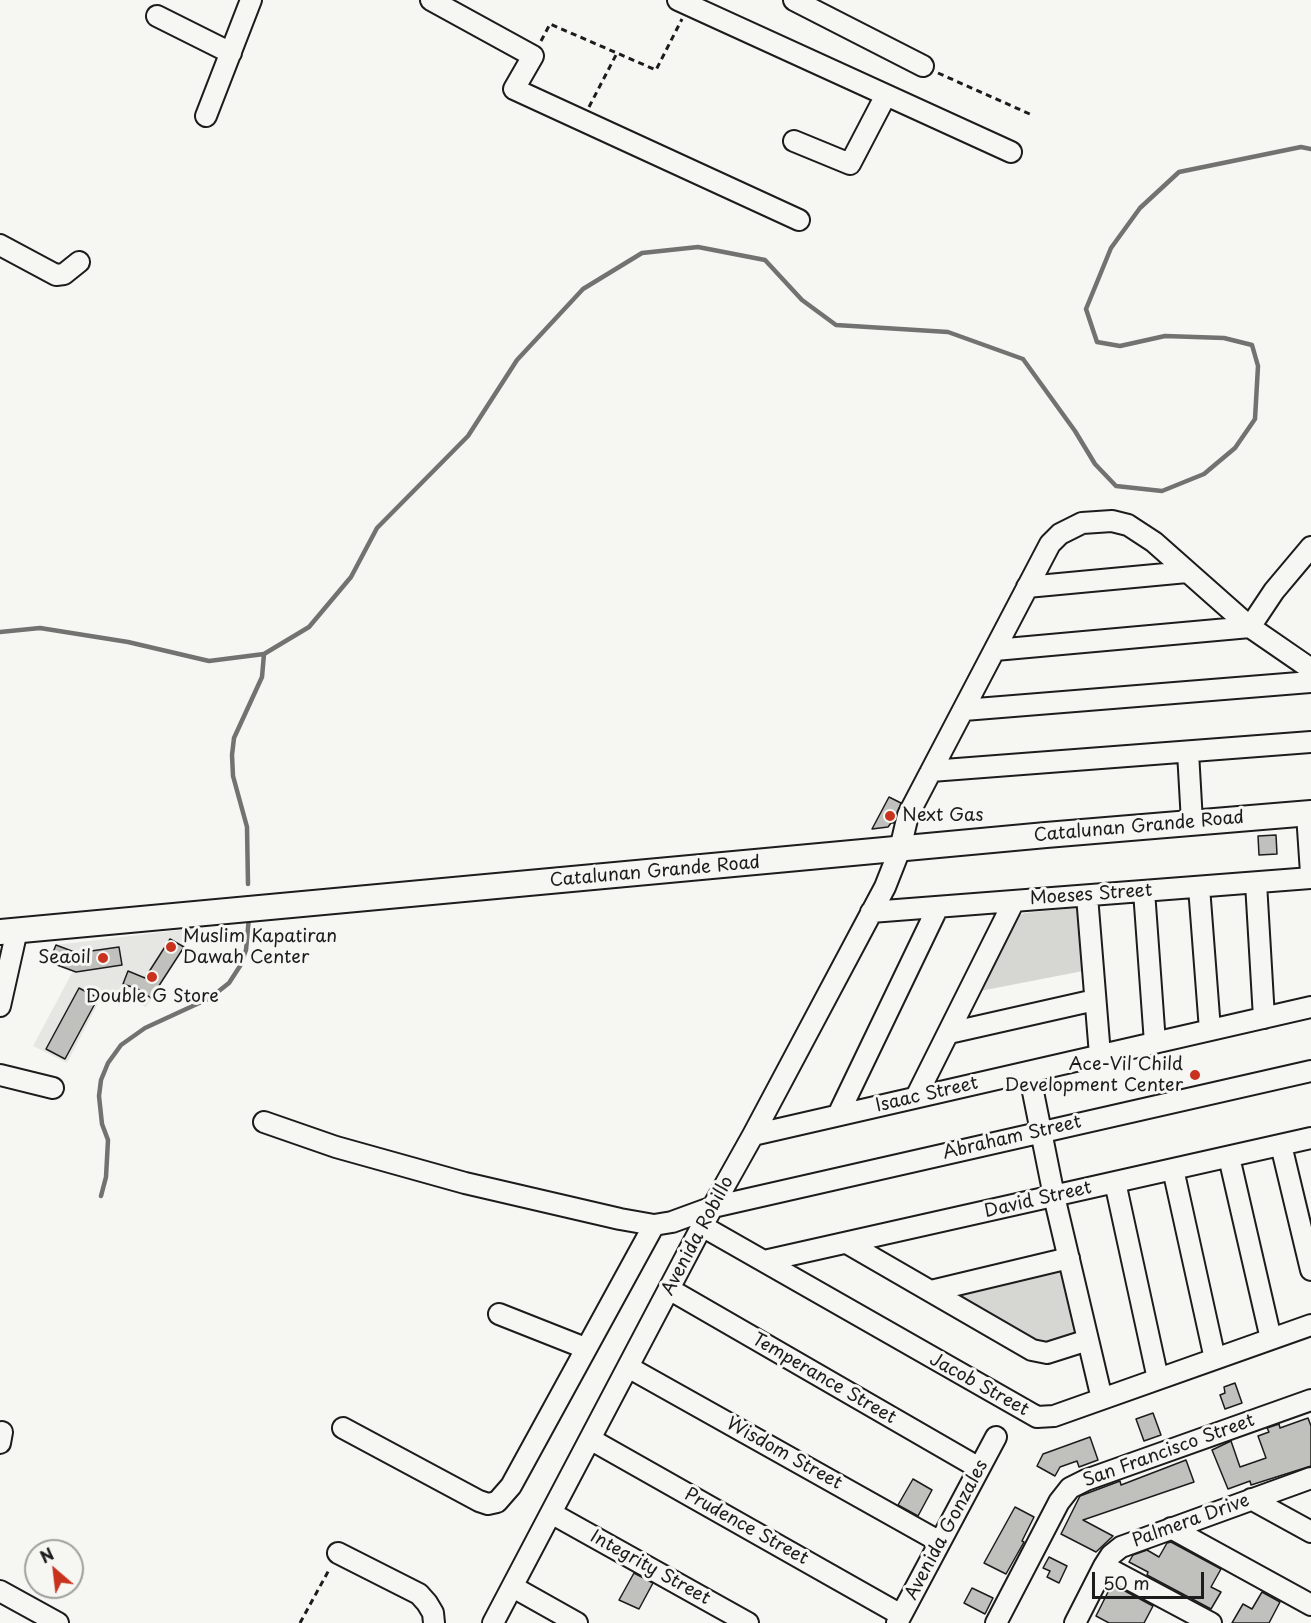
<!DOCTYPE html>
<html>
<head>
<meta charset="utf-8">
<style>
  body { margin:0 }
  #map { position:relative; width:1311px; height:1623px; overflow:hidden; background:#f6f6f2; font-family:"Playpen Sans",sans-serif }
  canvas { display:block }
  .north { position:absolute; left:24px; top:1539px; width:60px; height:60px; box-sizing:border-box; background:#f6f6f2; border:2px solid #9f9f9c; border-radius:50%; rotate:332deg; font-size:16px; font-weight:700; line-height:24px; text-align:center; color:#1c1c1c }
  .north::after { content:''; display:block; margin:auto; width:21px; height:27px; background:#c8321e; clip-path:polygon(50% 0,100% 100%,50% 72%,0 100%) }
  .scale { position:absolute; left:1092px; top:1572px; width:112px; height:27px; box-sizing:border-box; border:3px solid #1c1c1c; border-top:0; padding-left:8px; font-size:18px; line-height:21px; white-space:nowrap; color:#1c1c1c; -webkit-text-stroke:4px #f6f6f2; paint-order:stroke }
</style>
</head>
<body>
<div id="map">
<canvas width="1311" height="1623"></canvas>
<div class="north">N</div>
<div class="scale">50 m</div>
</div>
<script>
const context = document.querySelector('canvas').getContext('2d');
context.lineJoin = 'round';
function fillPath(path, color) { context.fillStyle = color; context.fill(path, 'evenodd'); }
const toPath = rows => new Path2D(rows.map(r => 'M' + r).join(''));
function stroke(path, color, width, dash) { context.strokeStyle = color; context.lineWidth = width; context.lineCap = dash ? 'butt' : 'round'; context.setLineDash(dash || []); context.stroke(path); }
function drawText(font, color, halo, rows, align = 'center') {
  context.font = font + ' "Playpen Sans",sans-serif'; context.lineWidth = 6; context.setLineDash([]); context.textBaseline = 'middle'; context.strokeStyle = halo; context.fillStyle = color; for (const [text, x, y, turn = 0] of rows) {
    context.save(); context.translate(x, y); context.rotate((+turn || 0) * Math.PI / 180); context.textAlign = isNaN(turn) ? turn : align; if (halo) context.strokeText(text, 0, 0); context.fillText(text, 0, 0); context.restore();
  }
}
fillPath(toPath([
  [197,928,146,1007,104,992,67,1063,33,1046,73,971,49,962,56,945]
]), '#e6e6e2');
fillPath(toPath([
  [1076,908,1079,909,1085,968,1083,971,980,991,1018,916,1025,913],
  [1063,1269,1078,1331,1076,1334,1047,1344,1041,1344,954,1298,954,1292]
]), '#d6d6d2');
stroke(toPath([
  [0,632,40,628,128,642,209,661,264,654,309,627,351,577,377,528,468,436,517,360,583,289,642,253,698,247,765,260,802,300,836,325,948,332,1023,359,1075,431,1095,464,1116,486,1162,491,1204,474,1235,448,1255,419,1258,366,1252,345,1224,338,1165,336,1120,346,1097,342,1086,309,1111,248,1140,208,1179,172,1301,147,1311,149],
  [248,884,247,827,233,776,232,755,234,738,262,677,264,654],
  [101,1196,106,1177,108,1140,102,1124,99,1096,101,1080,108,1063,121,1045,145,1028,210,998,229,983,240,966,246,950,249,917]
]), '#727271', 4.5);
const building = toPath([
  [889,797,901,803,894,823,891,823,888,827,872,829,889,797],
  [1276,835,1277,854,1259,855,1258,836,1276,835],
  [170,939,184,947,151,998,138,989,123,984,128,971,145,978,170,939],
  [56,945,77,953,119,947,122,965,76,972,49,962,56,945],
  [79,988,98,998,65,1059,46,1049,79,988],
  [1235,1383,1242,1403,1225,1409,1220,1395,1225,1393,1224,1387,1235,1383],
  [1153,1413,1161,1435,1144,1441,1136,1419,1153,1413],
  [1308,1418,1311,1426,1311,1466,1251,1485,1250,1481,1228,1489,1212,1450,1231,1441,1240,1467,1266,1458,1258,1436,1269,1432,1267,1428,1279,1424,1280,1428,1308,1418],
  [1090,1437,1098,1460,1079,1467,1077,1461,1060,1467,1055,1476,1037,1466,1043,1454,1090,1437],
  [1186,1460,1194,1482,1083,1520,1113,1536,1096,1552,1061,1534,1080,1496,1120,1481,1121,1485,1186,1460],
  [913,1479,932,1490,918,1516,898,1505,913,1479],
  [1015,1507,1034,1517,1022,1541,1024,1542,1006,1574,984,1563,1015,1507],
  [1171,1542,1221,1569,1211,1587,1221,1592,1211,1609,1147,1575,1148,1572,1129,1562,1133,1555,1147,1550,1159,1557,1167,1543,1171,1542],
  [1049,1557,1067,1566,1059,1583,1047,1577,1050,1571,1043,1568,1049,1557],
  [634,1573,653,1583,639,1609,619,1600,634,1573],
  [1112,1584,1153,1606,1144,1623,1109,1623,1096,1616,1112,1584],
  [972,1588,993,1598,985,1614,964,1603,972,1588],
  [1262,1592,1280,1602,1269,1623,1232,1623,1243,1604,1252,1609,1262,1592]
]);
fillPath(building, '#c0c0bd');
stroke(building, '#1c1c1c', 1.5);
const minor = toPath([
  [431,0,533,56,514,89,799,220],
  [678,0,1011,152],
  [794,0,923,66],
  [157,16,231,53],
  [206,116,251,0],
  [794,141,850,164,886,95],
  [0,245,56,275,64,274,79,262],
  [1027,587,1187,572],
  [995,650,1250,627,1274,591,1311,547],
  [964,710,1311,682],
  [1188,752,1192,822],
  [931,771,1311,742],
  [1307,814,1311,873],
  [1256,883,1264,1018],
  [1199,887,1210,1030],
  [1144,891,1155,1043],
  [1087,896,1100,1055],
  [871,912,1311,878],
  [0,1006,17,930],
  [949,1033,1095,1000],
  [1029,1072,1054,1196,1102,1399],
  [0,1075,53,1088],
  [916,1097,1014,901],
  [838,1115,938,907],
  [264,1122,336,1147,465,1183,620,1219,654,1225,672,1222,713,1207,1311,1071],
  [753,1135,1311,1007],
  [1281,1145,1311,1270],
  [1229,1157,1271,1339],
  [1173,1169,1215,1359],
  [1115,1182,1158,1379],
  [702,1226,1037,1417,1054,1416,1311,1325],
  [847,1243,1032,1350,1047,1353,1088,1340],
  [764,1261,1311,1138],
  [669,1289,979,1468],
  [931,1291,1069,1258],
  [499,1314,585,1348],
  [628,1367,940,1542],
  [343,1428,479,1501,488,1504,497,1502,511,1486,654,1225],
  [590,1439,901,1615],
  [0,1443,2,1432],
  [1251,1499,1311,1532],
  [551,1513,748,1623],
  [1171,1528,1311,1605],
  [338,1553,419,1594,427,1603,433,1613,434,1623],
  [1104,1566,1211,1623],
  [513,1587,577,1623],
  [0,1591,58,1623],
  [493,1623,702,1226,753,1135,885,887,900,849,908,815,1050,544,1060,534,1082,523,1112,521,1128,525,1154,542,1250,627,1311,669],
  [897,1623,996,1437],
  [996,1623,1059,1502,1070,1488,1086,1480,1311,1400],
  [1075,1623,1104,1566,1111,1555,1121,1547,1311,1478]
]);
const major = toPath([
  [0,932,1046,835,1311,813]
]);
stroke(minor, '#1c1c1c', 24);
stroke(major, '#1c1c1c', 28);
stroke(toPath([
  [541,41,550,24,656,70,682,19],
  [938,73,1032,115],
  [589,107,617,53],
  [300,1623,330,1568]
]), '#1c1c1c', 3, [6, 4.5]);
stroke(minor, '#f6f6f2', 20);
stroke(major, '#f6f6f2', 24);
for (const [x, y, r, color] of [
  [890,816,6,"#c8321e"],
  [171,947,6,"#c8321e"],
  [103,958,6,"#c8321e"],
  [152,977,6,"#c8321e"],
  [1195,1075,6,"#c8321e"]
]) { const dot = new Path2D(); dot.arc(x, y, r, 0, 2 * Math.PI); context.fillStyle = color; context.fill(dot); stroke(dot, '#f6f6f2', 2); }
drawText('18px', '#1c1c1c', '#f6f6f2', [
  ["Next Gas",902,816],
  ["Muslim Kapatiran",183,937],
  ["Dawah Center",183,958],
  ["Seaoil",91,958,"right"],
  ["Double G Store",152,997,"center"],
  ["Ace-Vil Child",1183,1065,"right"],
  ["Development Center",1183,1086,"right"]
], 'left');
drawText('18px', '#1c1c1c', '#f6f6f2', [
  ["Catalunan Grande Road",1139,827,-5],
  ["Catalunan Grande Road",655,872,-5],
  ["Moeses Street",1091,895,-4],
  ["Isaac Street",927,1095,-13],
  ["Abraham Street",1012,1138,-13],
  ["David Street",1038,1200,-13],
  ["Avenida Robillo",698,1236,-62],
  ["Temperance Street",824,1379,30],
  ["Jacob Street",979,1385,29],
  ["San Francisco Street",1169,1451,-20],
  ["Wisdom Street",784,1454,29],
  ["Palmera Drive",1191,1521,-20],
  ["Prudence Street",746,1527,29],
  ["Avenida Gonzales",947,1530,-62],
  ["Integrity Street",650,1568,29]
]);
</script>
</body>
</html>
